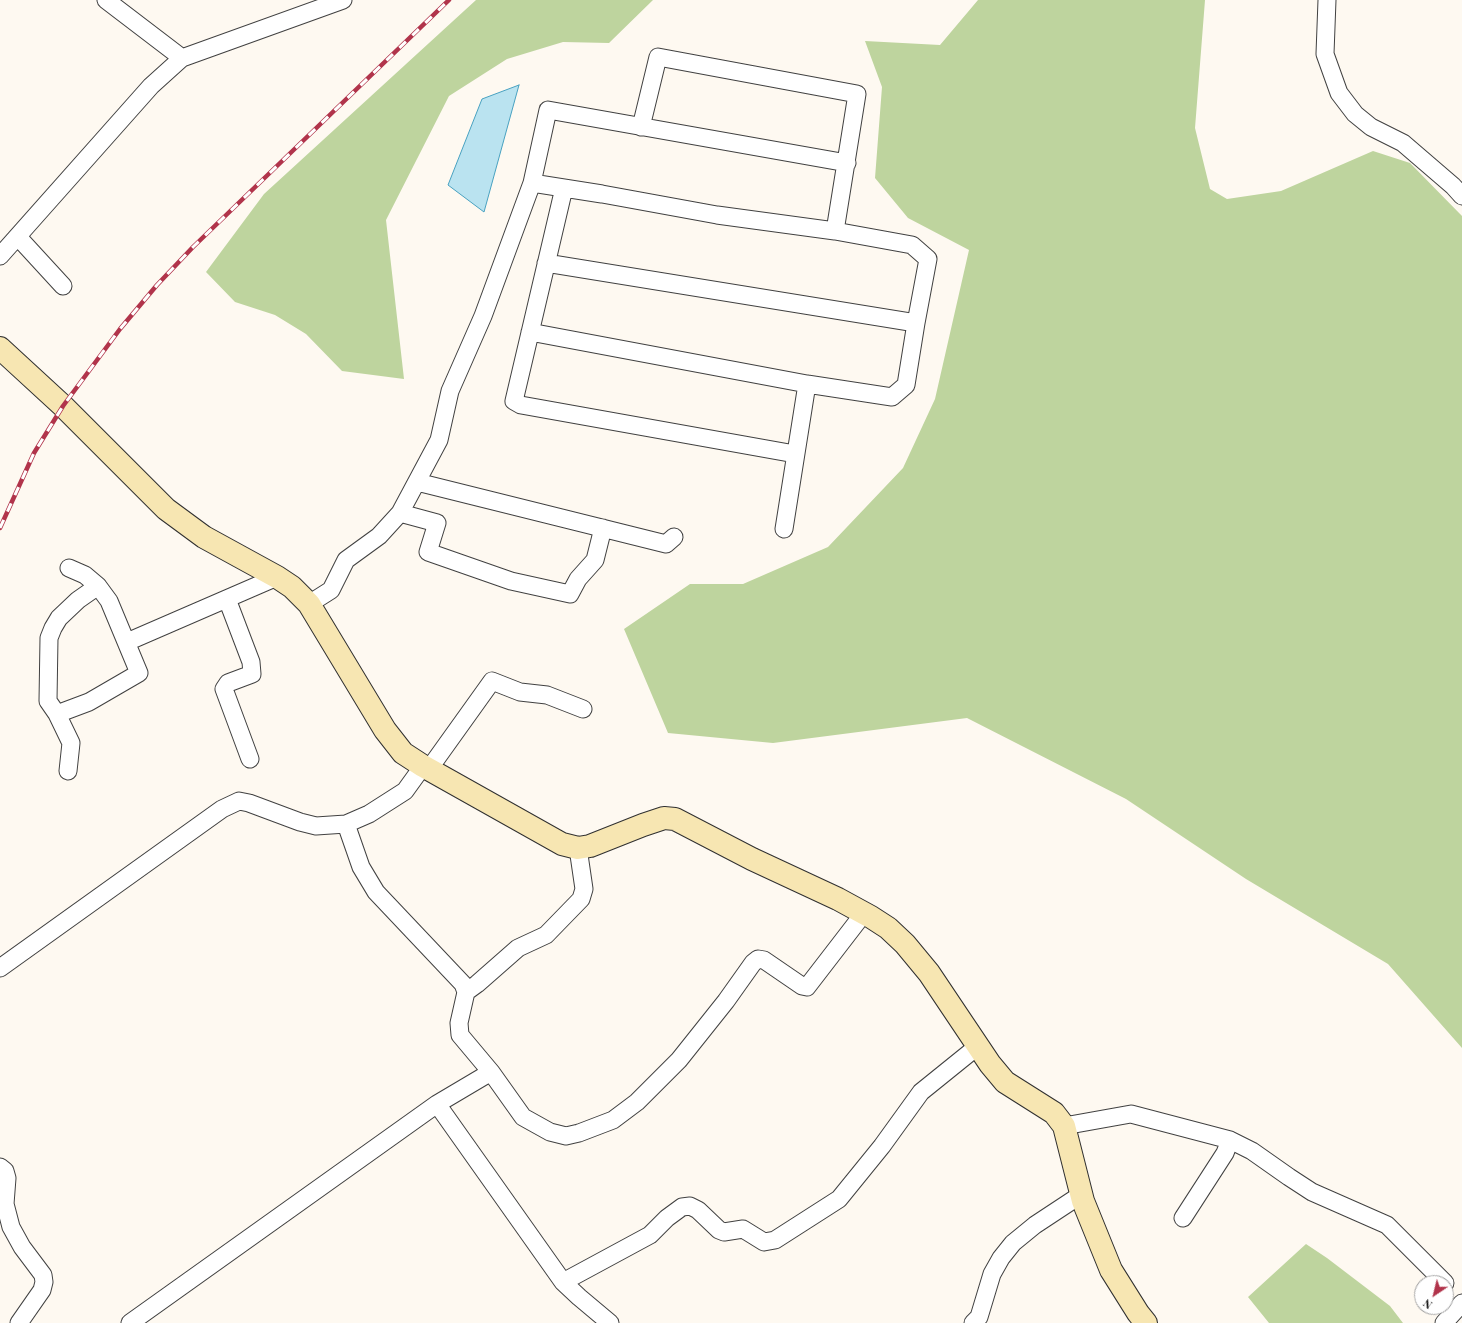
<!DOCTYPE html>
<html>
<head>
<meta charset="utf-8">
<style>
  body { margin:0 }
  #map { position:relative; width:1462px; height:1323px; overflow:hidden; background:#fef9f1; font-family:"Playfair Display",serif }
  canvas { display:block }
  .north { position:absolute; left:1414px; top:1275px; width:40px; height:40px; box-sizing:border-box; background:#fff; border:1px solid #9f9f9f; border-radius:50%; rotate:215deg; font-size:11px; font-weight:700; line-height:16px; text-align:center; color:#0e0e0e }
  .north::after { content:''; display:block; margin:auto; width:14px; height:18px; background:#b1344b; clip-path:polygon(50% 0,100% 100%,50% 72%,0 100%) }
</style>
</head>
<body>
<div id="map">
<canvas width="1462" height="1323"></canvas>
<div class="north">N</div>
</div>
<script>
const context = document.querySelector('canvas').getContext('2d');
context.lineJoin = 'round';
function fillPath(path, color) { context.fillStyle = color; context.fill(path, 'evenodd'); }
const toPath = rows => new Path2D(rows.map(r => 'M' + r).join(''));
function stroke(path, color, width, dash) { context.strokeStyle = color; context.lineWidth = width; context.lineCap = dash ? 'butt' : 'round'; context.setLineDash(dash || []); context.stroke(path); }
fillPath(toPath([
  [476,0,653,0,609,43,563,42,507,59,449,96,386,220,404,379,342,371,306,334,275,315,235,302,206,272,264,194],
  [978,0,1205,0,1195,128,1210,189,1227,199,1281,191,1373,151,1410,163,1462,216,1462,1048,1388,964,1246,879,1126,799,967,718,773,743,668,733,624,629,690,584,743,584,828,547,903,468,935,399,969,250,908,218,875,178,882,87,865,41,940,45],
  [1306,1244,1327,1258,1390,1306,1403,1323,1269,1323,1248,1297]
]), '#bed49e');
const water = toPath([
  [519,85,484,212,448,185,482,99,519,85]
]);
fillPath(water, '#bae3f0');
stroke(water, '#48a1c0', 1);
const street = toPath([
  [106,0,182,58],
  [1327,0,1325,54,1339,93,1355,114,1371,127,1403,143,1453,186,1462,196],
  [641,127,658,57,857,94,835,231],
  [564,188,514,401,521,405,795,454],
  [18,237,63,286],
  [0,256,151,86,182,58,343,0],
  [546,263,916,323],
  [530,332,807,384,892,397,906,385,916,323,928,259,912,245,835,231,717,215,602,194,532,183],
  [417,482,666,544,674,537],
  [400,513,437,523,428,552,511,581,570,594,578,579,595,560,603,528],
  [784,529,807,384],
  [227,599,251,662,252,674,228,683,224,689,250,759],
  [309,604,331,590,346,560,379,536,400,513,439,440,450,391,483,316,532,183,548,110,847,163],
  [127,642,277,577],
  [57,714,89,702,139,673,109,601,98,586,85,575,69,568],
  [429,769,492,681,520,692,547,695,583,709],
  [68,771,71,743,57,714,48,701,49,638,53,628,59,618,78,600,98,586],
  [346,824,361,867,376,892,463,984,466,992,459,1023,460,1035,491,1072,523,1117,550,1132,566,1136,579,1133,613,1120,637,1102,679,1060,726,1001,753,963,758,959,764,960,802,986,807,987,864,913],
  [0,968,222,809,239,801,249,803,300,822,316,826,346,824,369,814,405,791,423,766],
  [466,992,477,984,518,948,546,935,581,899,584,889,578,848],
  [437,1104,563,1282,579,1297,610,1323],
  [1064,1126,1131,1114,1230,1140,1252,1151,1289,1177,1312,1192,1387,1225,1445,1283],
  [0,1167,5,1171,7,1178,5,1204,11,1227,22,1247,43,1275,44,1282,42,1290,19,1323],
  [1183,1218,1225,1153,1230,1140],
  [563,1282,650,1235,667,1218,682,1207,690,1206,698,1210,719,1230,724,1232,743,1229,764,1242,775,1240,839,1199,882,1146,921,1092,978,1046],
  [130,1323,437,1104,491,1072],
  [973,1323,979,1317,992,1274,1001,1258,1013,1243,1035,1225,1082,1194],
  [1444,1323,1462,1303]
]);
const secondary = toPath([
  [0,348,63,406,166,509,204,537,277,577,292,587,309,604,385,730,403,753,423,766,562,844,578,848,590,846,643,825,664,818,675,819,752,859,838,899,871,917,888,928,905,944,929,973,990,1064,1005,1082,1054,1113,1064,1126,1083,1201,1111,1270,1138,1313,1146,1323]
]);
stroke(street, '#414141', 19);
stroke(secondary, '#303030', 24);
stroke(street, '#fff', 17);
stroke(secondary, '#f7e6b2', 22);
const rail = toPath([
  [0,528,34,453,63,406,120,329,157,285,193,247,449,0]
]);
stroke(rail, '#b1344b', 4.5);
stroke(rail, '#fff', 3, [9]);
</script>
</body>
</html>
